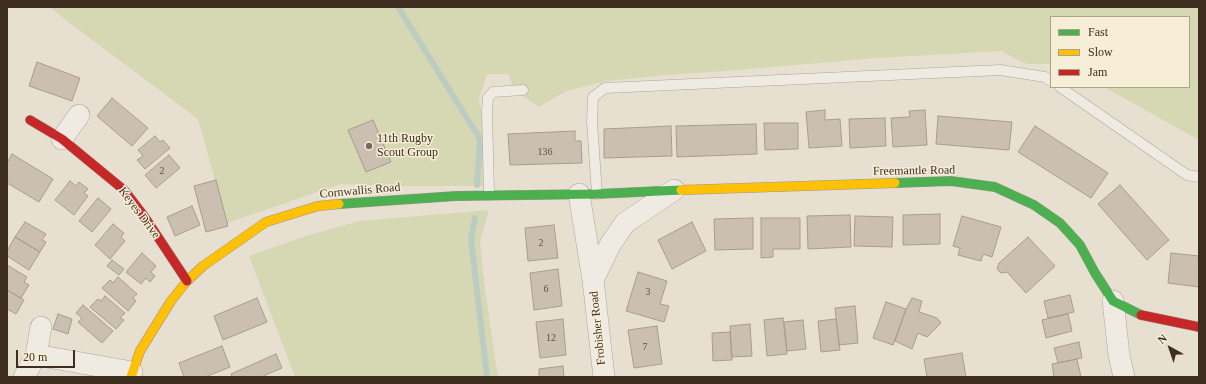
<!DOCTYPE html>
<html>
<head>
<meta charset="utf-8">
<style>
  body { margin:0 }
  #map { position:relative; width:1206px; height:384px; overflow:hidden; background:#e7e0d1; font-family:Georgia,serif }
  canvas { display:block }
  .frame { position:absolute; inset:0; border:8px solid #3d2e20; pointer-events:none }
  .legend { position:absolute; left:1050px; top:16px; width:140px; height:72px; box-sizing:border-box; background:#f7eed8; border:1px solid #ada18e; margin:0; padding:5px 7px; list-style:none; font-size:12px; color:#3d2e20 }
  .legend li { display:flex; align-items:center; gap:8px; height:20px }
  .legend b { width:20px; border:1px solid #ada18e }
  .north { position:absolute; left:1150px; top:328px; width:40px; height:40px; -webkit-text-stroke:3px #f7eed8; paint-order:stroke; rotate:320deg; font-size:11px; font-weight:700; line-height:16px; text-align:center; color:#3d2e20 }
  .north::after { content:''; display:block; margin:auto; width:14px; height:18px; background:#3d2e20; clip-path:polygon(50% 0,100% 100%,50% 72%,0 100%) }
  .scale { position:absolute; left:16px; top:350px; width:59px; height:18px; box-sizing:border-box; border:2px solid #3d2e20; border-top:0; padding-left:5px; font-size:12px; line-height:14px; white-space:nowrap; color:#3d2e20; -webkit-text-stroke:3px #f7eed8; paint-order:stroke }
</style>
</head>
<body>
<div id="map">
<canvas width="1206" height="384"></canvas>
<div class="frame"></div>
<ul class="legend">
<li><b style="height:5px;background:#4caf50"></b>Fast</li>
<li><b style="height:5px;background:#ffc107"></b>Slow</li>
<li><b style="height:5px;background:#c62828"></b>Jam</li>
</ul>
<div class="north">N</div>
<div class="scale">20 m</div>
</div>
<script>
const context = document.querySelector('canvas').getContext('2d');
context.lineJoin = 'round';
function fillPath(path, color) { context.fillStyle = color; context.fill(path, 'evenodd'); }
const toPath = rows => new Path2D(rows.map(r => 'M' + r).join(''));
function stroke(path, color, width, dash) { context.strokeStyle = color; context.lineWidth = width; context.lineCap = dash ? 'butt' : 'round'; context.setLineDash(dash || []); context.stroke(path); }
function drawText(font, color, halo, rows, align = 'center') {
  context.font = font + ' Georgia,serif'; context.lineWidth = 3; context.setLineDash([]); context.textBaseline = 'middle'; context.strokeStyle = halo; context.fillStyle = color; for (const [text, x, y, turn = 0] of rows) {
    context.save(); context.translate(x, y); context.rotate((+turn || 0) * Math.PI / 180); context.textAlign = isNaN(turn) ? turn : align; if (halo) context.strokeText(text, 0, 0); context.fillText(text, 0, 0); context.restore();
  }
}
fillPath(toPath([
  [50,7,1199,7,1199,140,1104,87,1189,87,1189,17,1051,17,1051,64,1026,64,1001,51,878,58,712,72,667,75,607,81,566,91,539,107,513,89,509,74,487,74,479,99,494,186,399,186,341,184,227,223,198,119,67,21],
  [489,210,480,241,485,290,498,377,295,377,249,256,303,237,359,221]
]), '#d6d7b3');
stroke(toPath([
  [398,7,480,139,477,185],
  [475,218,471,239,487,377]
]), '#bcccc2', 6);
const building = toPath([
  [37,62,80,78,72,101,29,86,37,62],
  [112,98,148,128,132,146,97,116,112,98],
  [825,110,825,120,840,119,842,146,809,148,806,112,825,110],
  [925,110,927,145,893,147,891,118,910,117,909,111,925,110],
  [938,116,1012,122,1009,150,936,144,938,116],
  [885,118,886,146,850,148,849,119,885,118],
  [373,120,391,162,366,172,348,130,373,120],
  [764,123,798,123,798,149,765,150,764,123],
  [756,124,757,154,677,157,676,126,756,124],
  [671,126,672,156,604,158,604,129,671,126],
  [1035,126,1108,173,1091,198,1018,152,1035,126],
  [575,131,575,141,581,141,582,163,510,165,508,134,575,131],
  [155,136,160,142,163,140,170,148,145,169,137,160,143,156,138,150,155,136],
  [12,154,53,179,39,202,7,183,7,163,12,154],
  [169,155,180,168,156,188,145,175,169,155],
  [216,180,228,226,206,232,194,186,216,180],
  [70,181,76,186,79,182,88,189,84,193,88,196,74,215,55,200,70,181],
  [1120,185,1169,240,1147,260,1098,204,1120,185],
  [98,198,111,209,92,232,79,221,98,198],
  [192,206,200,225,175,236,167,217,192,206],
  [940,214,940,244,903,245,903,215,940,214],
  [850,215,851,247,808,249,807,216,850,215],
  [855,216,893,217,892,247,854,246,855,216],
  [962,216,1001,227,992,257,983,254,981,261,958,255,960,248,953,246,962,216],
  [753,218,753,249,715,250,714,219,753,218],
  [761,218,800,218,800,249,773,249,773,257,761,258,761,218],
  [25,222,46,234,42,240,46,242,40,252,15,237,25,222],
  [692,222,706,251,672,269,658,240,692,222],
  [113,224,124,233,121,237,125,241,110,259,95,245,113,224],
  [554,225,558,258,528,261,525,228,554,225],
  [15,237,40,252,29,270,7,256,7,251,15,237],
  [1028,237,1055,266,1026,293,1007,272,1001,273,997,269,999,263,1028,237],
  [142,253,156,266,151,272,155,276,150,282,146,278,141,284,126,272,142,253],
  [1171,253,1199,256,1199,287,1168,283,1171,253],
  [112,260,124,269,119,275,107,266,112,260],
  [7,265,27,277,24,282,29,285,21,298,7,290,7,265],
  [558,269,562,306,534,310,530,273,558,269],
  [638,272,667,281,660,304,669,306,664,322,626,311,638,272],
  [118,277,137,294,133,298,136,301,128,311,102,288,110,280,113,283,118,277],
  [7,290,24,300,16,314,7,309,7,290],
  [1070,295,1074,312,1048,318,1044,301,1070,295],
  [105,296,125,313,120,318,124,320,116,329,90,307,98,299,101,301,105,296],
  [257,298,267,322,223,340,214,316,257,298],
  [912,298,922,301,919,312,937,318,941,323,927,337,918,333,912,349,895,341,906,309,912,298],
  [886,302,906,309,893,345,873,338,886,302],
  [83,305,113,331,102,343,78,322,82,318,76,313,83,305],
  [855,306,858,343,839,345,835,308,855,306],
  [58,314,72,319,68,334,53,329,58,314],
  [1068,314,1072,331,1046,338,1042,320,1068,314],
  [783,318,787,354,767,356,764,320,783,318],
  [563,319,566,355,540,358,536,322,563,319],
  [836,319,840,350,821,352,818,321,836,319],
  [803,320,806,349,787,351,784,322,803,320],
  [750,324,752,356,732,357,730,326,750,324],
  [657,326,662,364,634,368,628,330,657,326],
  [730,332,732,360,713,361,712,333,730,332],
  [1079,342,1082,358,1058,363,1054,348,1079,342],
  [222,346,230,367,205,377,184,377,179,363,222,346],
  [962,353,966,377,927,377,924,359,962,353],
  [276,354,282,368,261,377,232,377,231,374,276,354],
  [1077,359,1081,377,1054,377,1052,364,1077,359],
  [563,366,564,377,539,377,539,369,563,366]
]);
fillPath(building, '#cbbfb2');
stroke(building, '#a89c90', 1);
const lane = toPath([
  [1060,87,1187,175,1199,177],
  [597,194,592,122,593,97,605,88,1000,70,1045,77,1051,81],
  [489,195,487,111,488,98,493,92,523,90]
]);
const street = toPath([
  [62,139,79,115],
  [579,194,593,280,604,377],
  [593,280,610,245,625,223,674,190],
  [1113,301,1119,355,1124,377],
  [36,355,132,372],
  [24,377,36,355,41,327]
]);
const fast = toPath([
  [895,183,951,181,995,187,1034,205,1060,223,1080,245,1095,273,1113,301,1141,315],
  [339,204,456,196,597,194,681,190]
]);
const slow = toPath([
  [681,190,895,183],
  [131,377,140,351,171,301,187,281,203,266,266,222,318,206,339,204]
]);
const jam = toPath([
  [30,120,62,139,124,190,144,216,187,281],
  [1141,315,1199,327]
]);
stroke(lane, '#ada599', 11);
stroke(street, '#ada599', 22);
stroke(fast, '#9c958a', 10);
stroke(slow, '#9c958a', 10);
stroke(jam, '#9c958a', 10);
stroke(lane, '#efebe3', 10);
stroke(street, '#efebe3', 21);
stroke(fast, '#4caf50', 9);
stroke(slow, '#ffc107', 9);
stroke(jam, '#c62828', 9);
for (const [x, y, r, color] of [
  [369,146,4,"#786c5e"]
]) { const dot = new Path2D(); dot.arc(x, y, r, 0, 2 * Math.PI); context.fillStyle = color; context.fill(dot); stroke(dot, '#f7eed8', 1.5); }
drawText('10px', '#605244', null, [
  ["136",545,152],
  ["2",162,171],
  ["2",541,243],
  ["6",546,289],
  ["3",648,292],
  ["12",551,338],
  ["7",645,347]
]);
drawText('12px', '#3d2e20', '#f7eed8', [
  ["11th Rugby",377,139],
  ["Scout Group",377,153]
], 'left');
drawText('12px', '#3d2e20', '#f7eed8', [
  ["Freemantle Road",914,171,-1],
  ["Cornwallis Road",360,191,-5],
  ["Keyes Drive",139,213,53],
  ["Frobisher Road",598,328,-96]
]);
</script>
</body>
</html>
